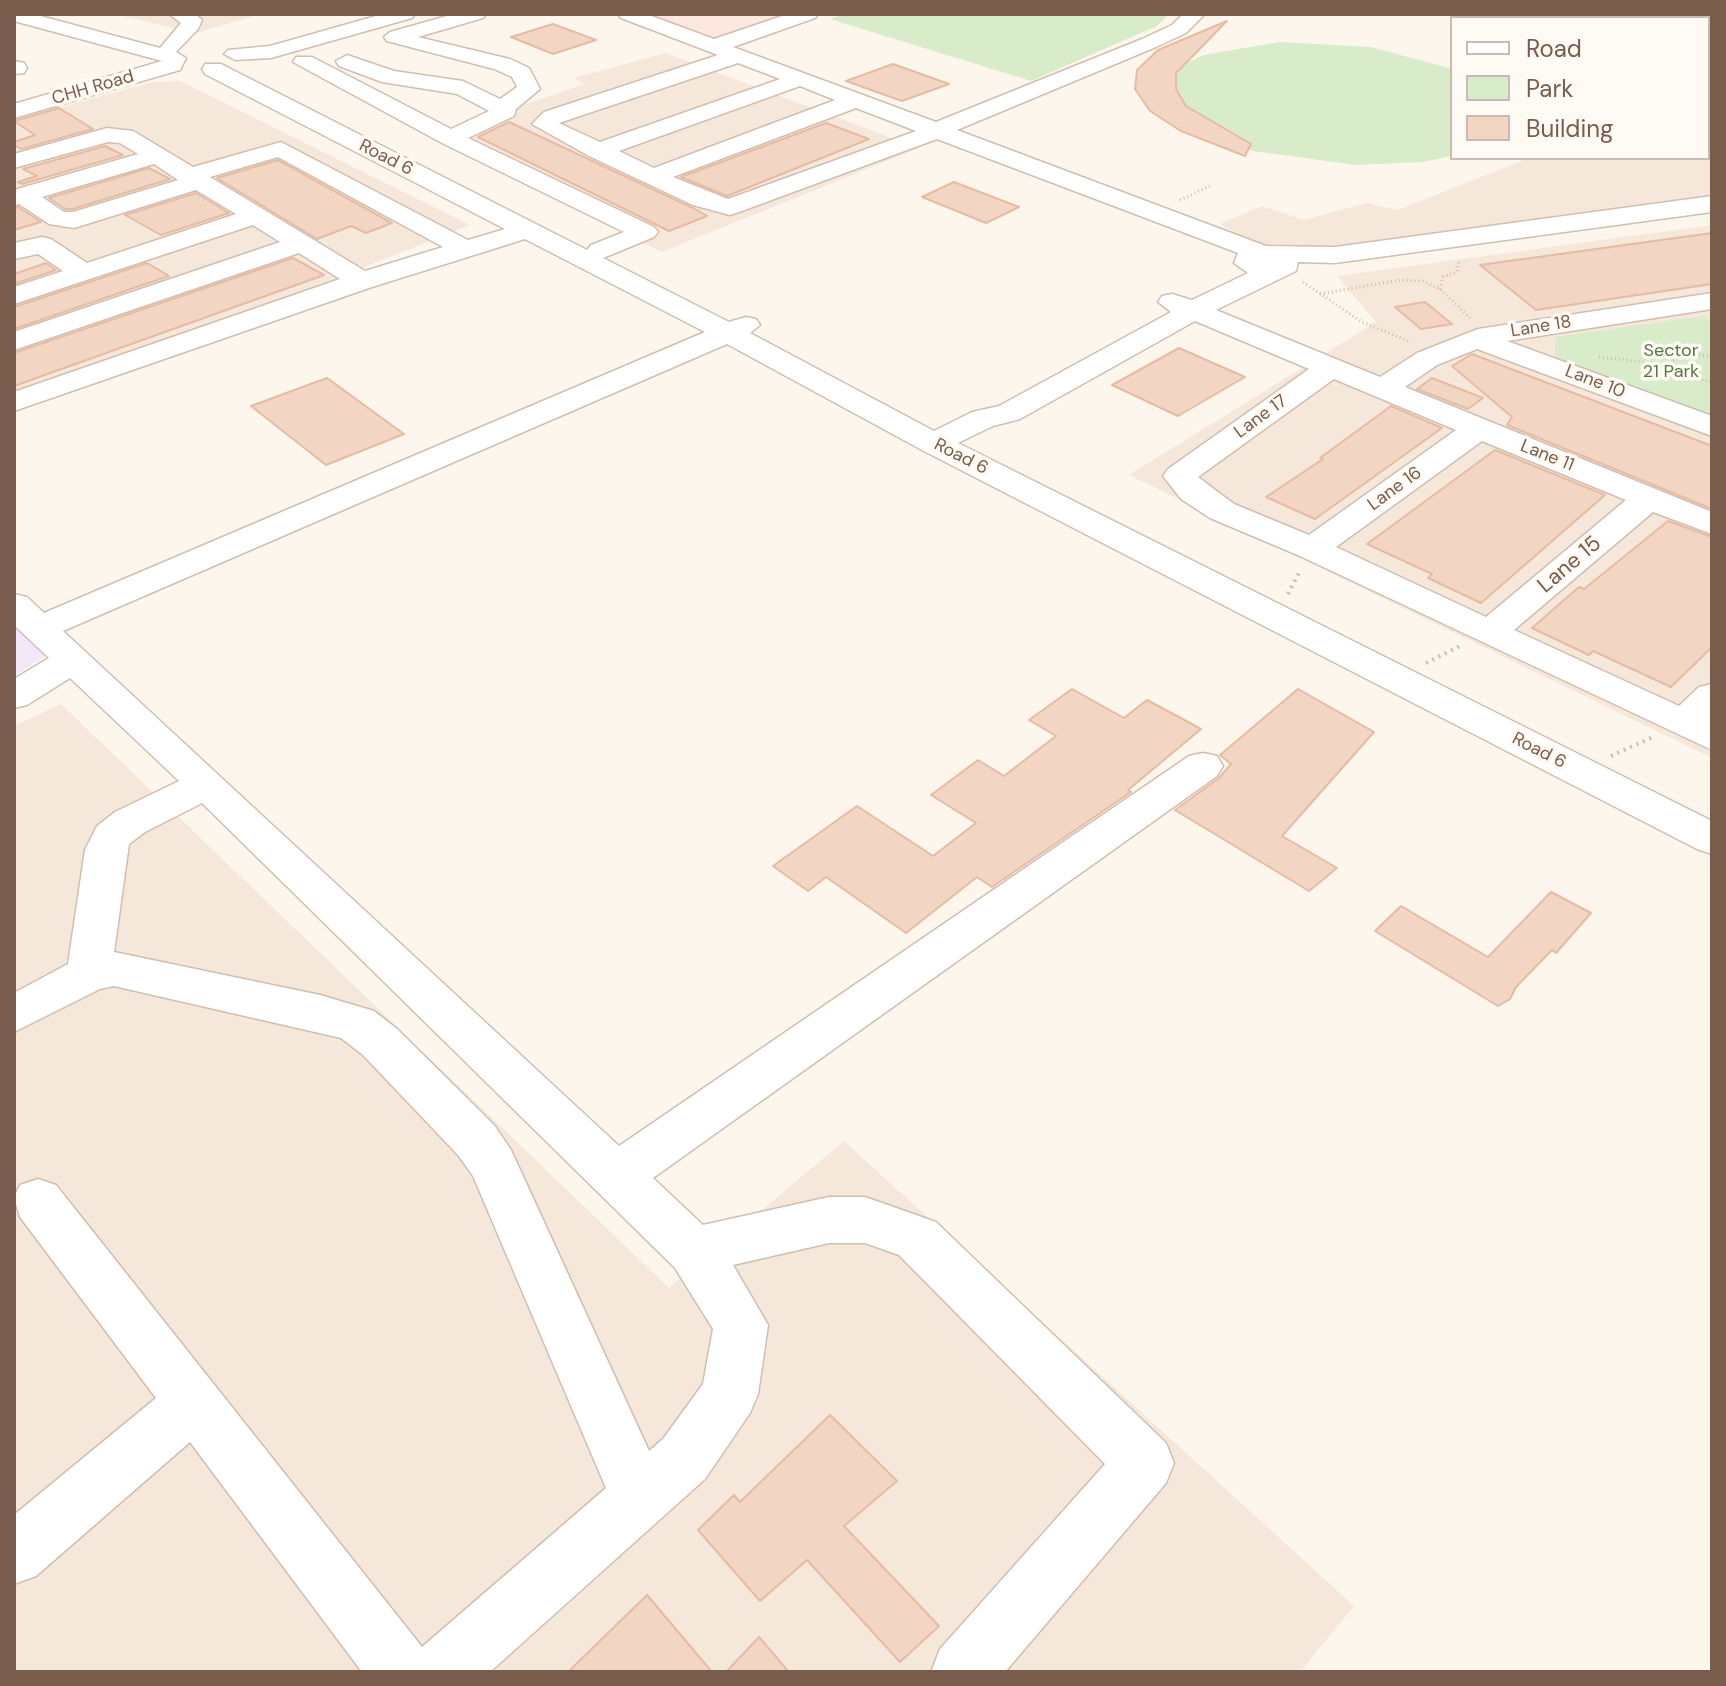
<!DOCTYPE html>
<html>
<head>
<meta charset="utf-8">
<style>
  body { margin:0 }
  #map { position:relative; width:1726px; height:1686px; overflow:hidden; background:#fdf6ec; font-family:"DM Sans",sans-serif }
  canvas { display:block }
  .frame { position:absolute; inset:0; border:16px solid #7a5c4d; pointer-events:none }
  .legend { position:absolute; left:1450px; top:16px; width:260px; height:144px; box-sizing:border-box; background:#fffaf3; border:2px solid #cabbb1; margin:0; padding:10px 14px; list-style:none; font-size:24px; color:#7a5c4d }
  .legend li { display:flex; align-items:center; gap:16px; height:40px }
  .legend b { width:40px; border:2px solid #cabbb1 }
</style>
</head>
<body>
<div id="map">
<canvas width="1726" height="1686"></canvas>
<div class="frame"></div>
<ul class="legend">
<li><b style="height:10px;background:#fff"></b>Road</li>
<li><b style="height:22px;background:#d8ecc9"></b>Park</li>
<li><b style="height:22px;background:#f3d5c3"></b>Building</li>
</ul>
</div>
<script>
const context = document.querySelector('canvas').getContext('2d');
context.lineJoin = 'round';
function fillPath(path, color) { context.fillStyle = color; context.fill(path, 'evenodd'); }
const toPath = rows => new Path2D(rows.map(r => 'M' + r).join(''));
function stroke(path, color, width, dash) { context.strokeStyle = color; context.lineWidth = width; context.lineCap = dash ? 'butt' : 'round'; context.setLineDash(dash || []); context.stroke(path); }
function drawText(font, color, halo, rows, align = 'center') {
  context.font = font + ' "DM Sans",sans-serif'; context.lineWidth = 7; context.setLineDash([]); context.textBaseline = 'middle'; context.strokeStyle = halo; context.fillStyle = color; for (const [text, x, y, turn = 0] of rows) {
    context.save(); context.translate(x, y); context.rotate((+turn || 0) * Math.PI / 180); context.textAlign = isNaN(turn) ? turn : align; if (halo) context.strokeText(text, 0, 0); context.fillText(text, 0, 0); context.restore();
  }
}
fillPath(toPath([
  [113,14,261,14,196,33],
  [1708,20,1712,20,1712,196,1272,255,1220,224,1262,206,1304,220,1366,203,1398,210,1529,158,1708,158],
  [665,53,919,148,662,252,428,137,585,84,574,78],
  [180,81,470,225,14,406,14,120,153,82],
  [1712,225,1712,758,1129,475,1376,322,1337,276],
  [61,704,669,1288,844,1141,1354,1606,1300,1672,14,1672,14,726]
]), '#f5e8da');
fillPath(toPath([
  [638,14,817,14,721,45]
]), '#fde8e0');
fillPath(toPath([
  [14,626,48,654,14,676]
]), '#f3e8fa');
fillPath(toPath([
  [844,14,1169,14,1157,26,1031,81,830,19],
  [1279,42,1371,47,1452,69,1452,156,1423,162,1356,165,1253,151,1200,131,1166,83,1186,63,1204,55],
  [1704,316,1712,321,1712,419,1554,360,1556,337]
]), '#d8ecc9');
const building = toPath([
  [1227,21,1176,73,1176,89,1186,106,1251,144,1245,156,1181,131,1150,111,1135,89,1137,70,1158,50,1227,21],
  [553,24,596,40,553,54,511,37,553,24],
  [893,64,949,84,902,101,846,81,893,64],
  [59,108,93,129,21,149,14,145,14,142,35,135,14,121,59,108],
  [509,122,695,209,707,216,669,231,478,137,509,122],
  [826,123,869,139,727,196,681,177,826,123],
  [105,146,123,155,22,184,18,182,37,176,23,169,105,146],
  [278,160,392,223,366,233,351,226,317,239,217,178,278,160],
  [149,168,170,179,73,209,65,209,49,198,149,168],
  [954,182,1019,207,986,223,922,197,954,182],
  [196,193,229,213,161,235,125,215,196,193],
  [18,207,41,222,14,230,14,208,18,207],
  [1712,233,1712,284,1536,310,1480,265,1712,233],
  [293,258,324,275,14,386,14,353,293,258],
  [46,263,56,270,14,284,14,274,46,263],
  [147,263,169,276,14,329,14,307,147,263],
  [1425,302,1452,324,1421,329,1395,307,1425,302],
  [1179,348,1245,377,1178,416,1112,385,1179,348],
  [1472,354,1712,446,1712,509,1507,425,1512,417,1452,366,1472,354],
  [327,378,404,434,326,465,251,406,327,378],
  [1432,378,1483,398,1468,409,1417,389,1432,378],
  [1391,406,1442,428,1315,519,1266,497,1323,459,1320,458,1391,406],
  [1495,450,1605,495,1481,603,1428,578,1432,574,1367,544,1495,450],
  [1668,521,1712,537,1712,647,1671,687,1593,651,1589,655,1532,628,1579,587,1584,589,1668,521],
  [1072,689,1124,718,1147,700,1201,729,1128,790,1131,792,992,887,977,877,906,933,826,877,808,891,773,866,857,806,933,856,976,823,931,795,978,760,1004,776,1056,736,1029,720,1072,689],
  [1298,689,1374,732,1282,836,1337,868,1309,891,1175,810,1219,778,1231,764,1220,755,1298,689],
  [1551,892,1591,913,1556,953,1552,950,1516,987,1510,999,1498,1006,1375,931,1401,906,1488,957,1551,892],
  [830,1415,897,1481,844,1526,939,1626,900,1662,807,1560,760,1601,698,1530,734,1495,740,1502,830,1415],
  [647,1595,712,1672,568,1672,647,1595],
  [759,1637,789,1672,726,1672,759,1637]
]);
fillPath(building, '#f3d5c3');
stroke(building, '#e6bba3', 2);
const minor = toPath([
  [14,14,33,14,160,48,181,23,169,14,195,14,202,20,198,29,176,52,186,58,180,70,14,118,14,104,162,61,14,21,14,14],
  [383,14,415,14,412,18,271,58,235,60,224,54,228,50,270,46,383,14],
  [454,14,486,14,483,18,418,37,510,59,529,68,540,89,516,109,514,116,468,138,654,227,658,232,654,237,603,258,729,322,746,317,756,319,760,325,750,333,934,431,972,412,999,406,1171,312,1158,302,1162,296,1172,294,1192,300,1248,273,1234,263,1238,253,937,139,739,212,730,215,693,205,589,156,532,124,544,112,718,55,621,18,618,14,646,14,714,39,788,14,818,14,815,18,733,47,936,122,1142,39,1172,25,1183,14,1205,14,1186,33,1156,47,957,130,1266,246,1335,247,1712,196,1712,212,1335,263,1298,262,1296,271,1216,310,1380,377,1417,353,1478,329,1712,293,1712,309,1507,341,1712,416,1712,436,1477,349,1437,365,1405,387,1712,512,1712,534,1653,512,1514,630,1679,706,1699,687,1712,684,1712,750,1300,556,1210,518,1181,499,1163,476,1168,469,1309,369,1195,321,1020,419,993,426,958,443,1712,821,1712,854,1697,849,922,450,727,344,63,631,619,1146,1189,756,1203,753,1217,756,1223,766,1217,776,653,1178,703,1225,829,1197,865,1197,936,1222,1166,1443,1174,1463,1166,1483,1005,1672,931,1672,940,1649,1105,1464,899,1255,865,1243,829,1243,733,1265,768,1325,758,1394,750,1413,705,1479,490,1672,362,1672,190,1442,36,1576,14,1584,14,1515,156,1398,20,1217,14,1197,20,1185,38,1179,56,1185,422,1647,606,1488,473,1176,458,1155,363,1055,341,1038,114,986,100,989,14,1032,14,993,68,964,85,850,97,826,115,812,179,781,70,678,27,705,14,708,14,679,49,658,14,625,14,594,27,597,44,613,705,332,525,239,372,287,14,411,14,392,340,279,299,253,14,350,14,332,280,242,253,225,14,304,14,287,63,271,38,254,14,259,14,243,42,237,51,239,87,263,236,214,196,190,74,228,49,224,19,204,14,205,14,190,138,154,120,143,108,142,14,168,14,154,107,128,133,131,193,167,281,142,468,240,505,229,205,74,202,69,205,64,221,64,587,250,591,245,624,232,442,143,293,62,296,57,312,57,451,129,489,111,457,94,382,82,339,66,336,61,347,55,394,71,463,81,500,99,517,87,512,77,494,69,387,41,384,37,390,32,454,14],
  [738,63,780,79,600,142,559,123,738,63],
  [800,86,835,100,654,168,619,151,800,86],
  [856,108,916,131,728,199,673,177,856,108],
  [278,157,443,247,365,271,210,177,278,157],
  [154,164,178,180,73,212,64,212,42,197,154,164],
  [1334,379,1456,430,1309,535,1234,504,1198,477,1334,379],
  [1482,441,1626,500,1486,617,1336,547,1482,441],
  [202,803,675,1268,713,1329,703,1384,663,1439,649,1451,511,1150,494,1125,397,1029,374,1011,320,995,114,952,129,844,145,832,202,803],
  [1661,14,1712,14,1712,22,1708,18,1664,18,1661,14],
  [14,61,24,63,27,68,24,73,14,74,14,61],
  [1709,110,1712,111,1712,125,1708,124,1709,110]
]);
stroke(minor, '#d1beb0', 3);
stroke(toPath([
  [1549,14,1551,18],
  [1708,92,1712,93],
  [1180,200,1212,185],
  [1303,282,1362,322,1408,341],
  [1440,289,1443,277,1457,272,1459,260],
  [1320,294,1400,280,1423,281,1440,289,1470,318],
  [1712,356,1685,354,1671,362,1682,374,1712,382],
  [1599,357,1672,365]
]), '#d9b8a5', 3, [1, 3]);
stroke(toPath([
  [1288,594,1300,571],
  [1426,663,1460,646],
  [1611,756,1653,737]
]), '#d9b8a5', 4, [2, 5]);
fillPath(minor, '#fff');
drawText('18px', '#7a5c4d', '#fffaf3', [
  ["CHH Road",93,88,-16],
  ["Road 6",386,158,27],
  ["Lane 18",1541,327,-9],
  ["Lane 10",1595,382,21],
  ["Lane 17",1261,417,-36],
  ["Lane 11",1547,456,22],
  ["Road 6",961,457,27],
  ["Lane 16",1395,489,-36],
  ["Road 6",1539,751,27]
]);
drawText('18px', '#537a41', '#fffaf3', [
  ["Sector",1671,351],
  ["21 Park",1671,372]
]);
drawText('22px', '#7a5c4d', '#fffaf3', [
  ["Lane 15",1570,565,-40]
]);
</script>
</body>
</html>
